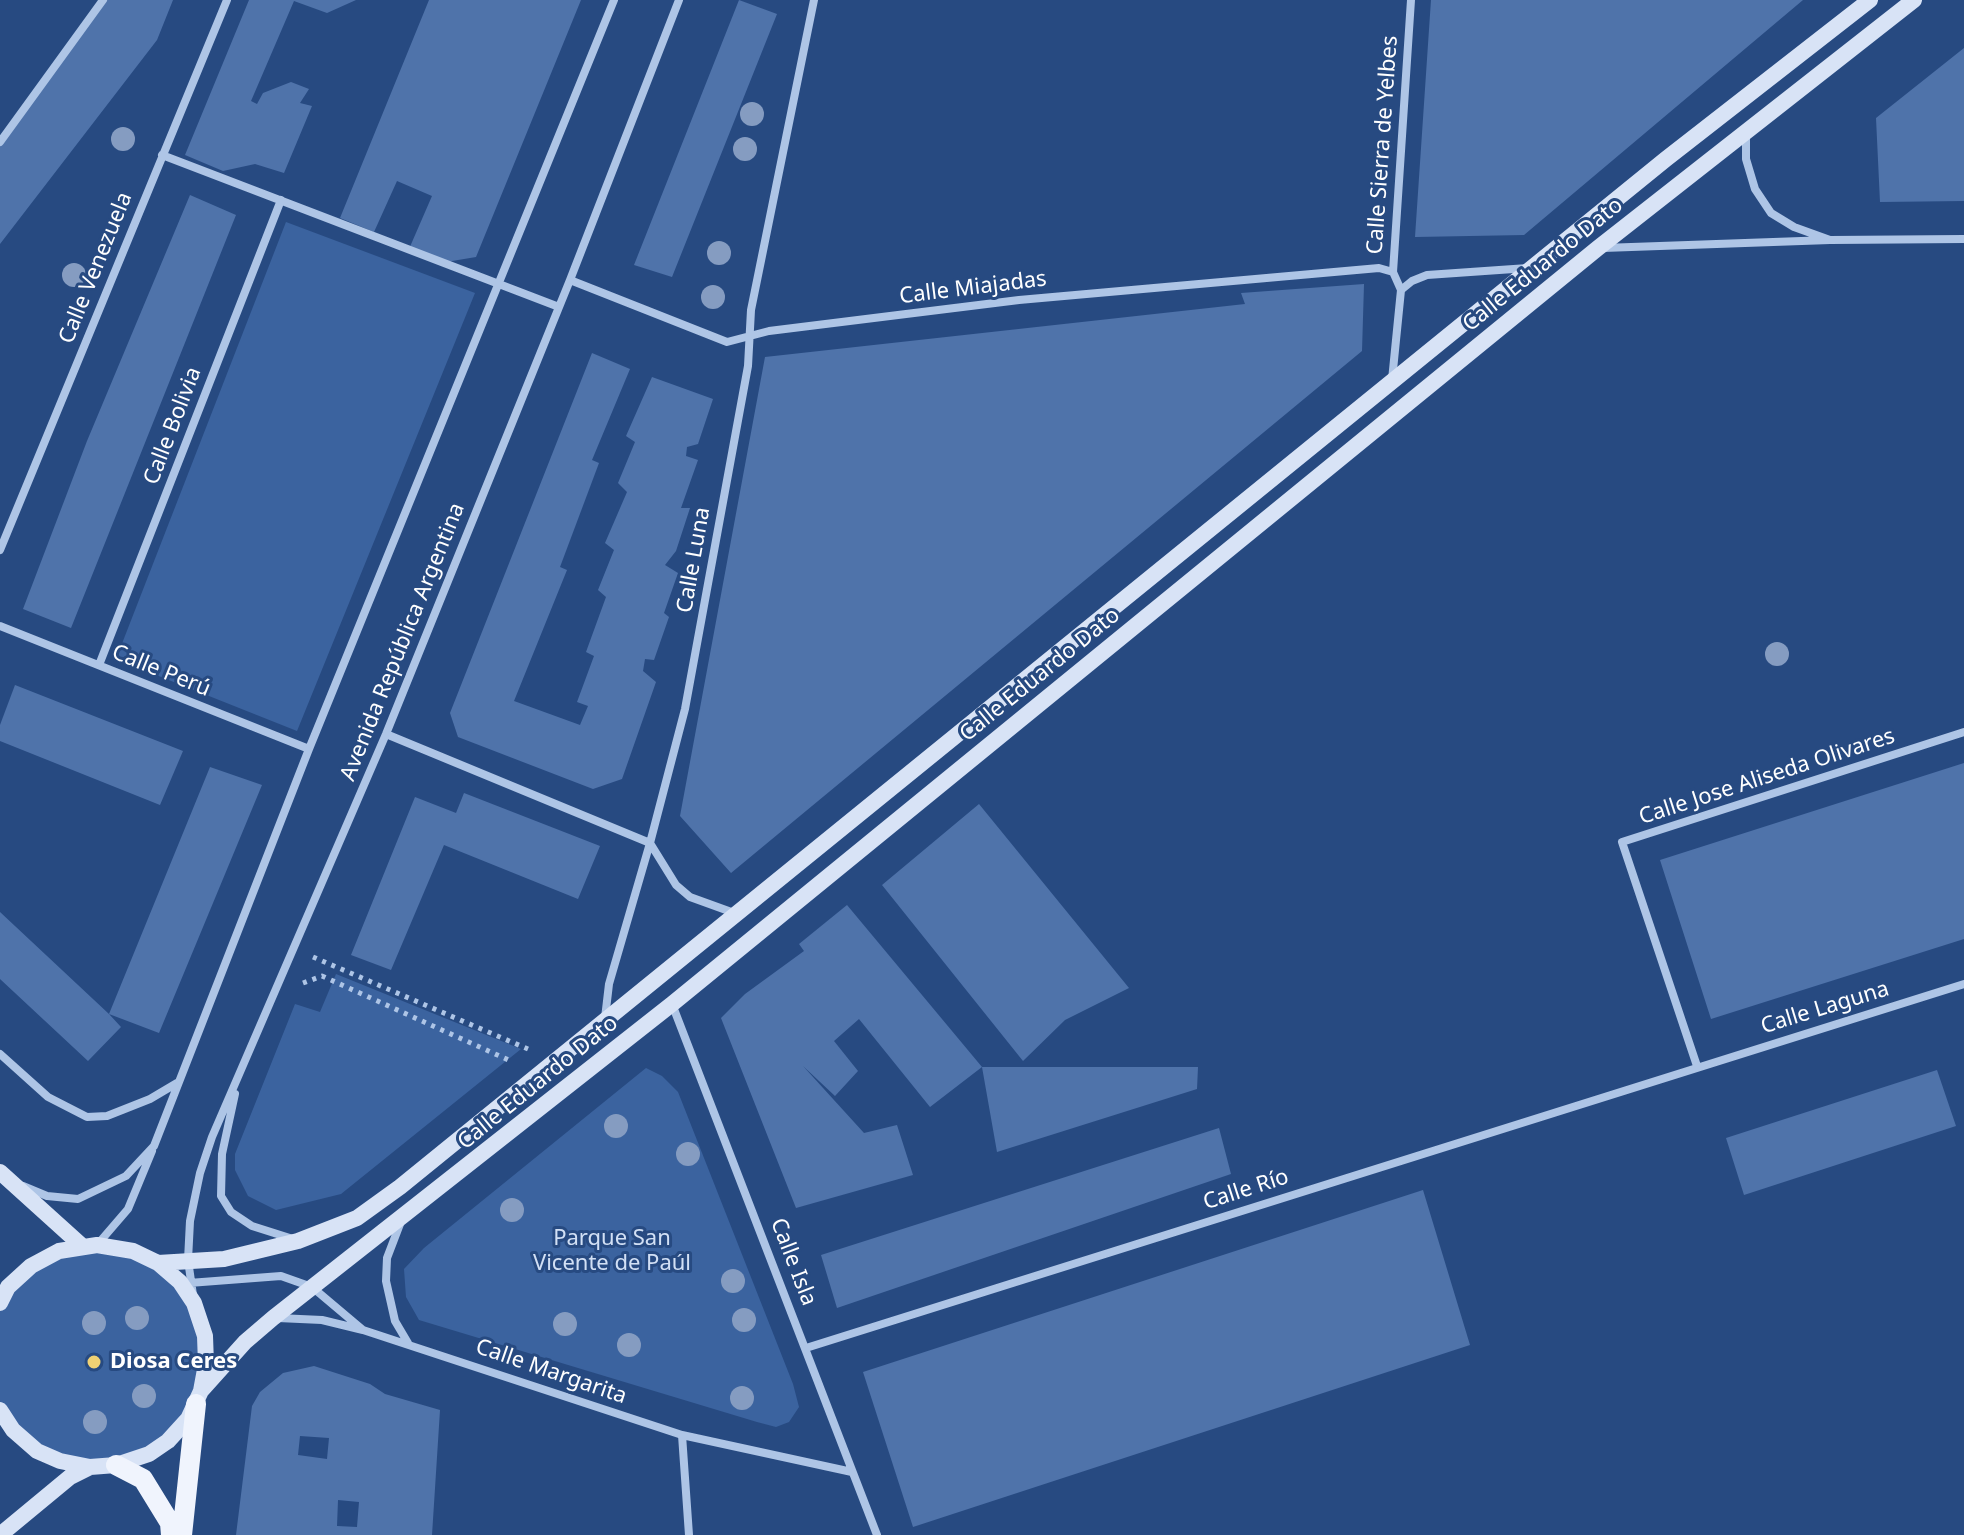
<!DOCTYPE html>
<html>
<head>
<meta charset="utf-8">
<style>
  body { margin:0 }
  canvas { display:block; background:#274a81 }
</style>
</head>
<body>
<canvas width="1964" height="1535"></canvas>
<script>
const context = document.querySelector('canvas').getContext('2d');
context.lineJoin = 'round';
function fillPath(path, color) { context.fillStyle = color; context.fill(path, 'evenodd'); }
const toPath = rows => new Path2D(rows.map(r => 'M' + r).join(''));
function stroke(path, color, width, dash) { context.strokeStyle = color; context.lineWidth = width; context.lineCap = dash ? 'butt' : 'round'; context.setLineDash(dash || []); context.stroke(path); }
function drawText(font, color, halo, rows, align = 'center') {
  context.font = font + ' "Noto Sans",sans-serif'; context.lineWidth = 6; context.setLineDash([]); context.textBaseline = 'middle'; context.strokeStyle = halo; context.fillStyle = color; for (const [text, x, y, turn = 0] of rows) {
    context.save(); context.translate(x, y); context.rotate((+turn || 0) * Math.PI / 180); context.textAlign = isNaN(turn) ? turn : align; if (halo) context.strokeText(text, 0, 0); context.fillText(text, 0, 0); context.restore();
  }
}
fillPath(toPath([
  [286,222,475,293,297,731,116,659],
  [336,974,521,1049,341,1194,276,1210,248,1196,235,1170,235,1154,295,1004,320,1012],
  [646,1068,662,1076,678,1092,793,1384,799,1407,789,1422,776,1427,757,1422,419,1320,406,1297,404,1269,424,1248],
  [82,1246,158,1263,200,1319,201,1391,149,1454,116,1465,60,1461,0,1410,0,1303,8,1287]
]), '#3b639f');
fillPath(toPath([
  [103,0,173,0,157,40,0,244,0,142],
  [249,0,356,0,327,13,294,1,251,101,257,104,263,93,291,82,309,89,300,103,312,106,284,173,255,164,223,171,185,155],
  [429,0,581,0,476,257,446,262,409,249,432,196,397,181,374,232,340,218],
  [739,0,777,14,672,277,634,265],
  [1431,0,1803,0,1524,235,1415,237],
  [1964,48,1964,201,1880,202,1876,118],
  [190,195,236,215,71,628,23,609,87,441],
  [1364,284,1362,351,731,873,680,816,765,357,1245,304,1241,293],
  [592,353,630,369,592,460,599,463,560,567,567,570,514,701,580,725,588,706,577,702,594,656,586,652,606,597,598,590,614,550,605,543,627,492,618,483,635,442,626,436,652,377,713,399,698,444,687,447,686,456,698,460,681,508,690,508,676,551,665,565,678,573,664,613,669,617,654,660,645,659,643,671,656,682,622,779,593,789,458,737,450,713],
  [15,685,183,751,160,805,0,741,0,725],
  [1964,763,1964,939,1711,1019,1660,860],
  [210,767,262,785,159,1033,109,1014,121,1027,88,1061,0,979,0,912,109,1014],
  [464,793,600,846,578,899,444,845,391,970,351,955,415,797,456,813],
  [979,804,1129,988,1065,1020,1023,1061,882,885],
  [847,905,982,1067,930,1107,859,1019,834,1041,858,1071,835,1096,803,1066,864,1133,897,1125,913,1175,796,1208,721,1018,745,994,804,951,799,944],
  [982,1067,1198,1067,1197,1089,997,1152],
  [1937,1070,1956,1126,1744,1195,1726,1138],
  [1219,1128,1231,1174,837,1308,821,1255],
  [1423,1190,1470,1345,913,1527,863,1372],
  [314,1366,370,1384,385,1394,440,1410,432,1535,236,1535,252,1406,260,1392,283,1373],
  [300,1436,329,1438,327,1459,298,1455],
  [338,1500,359,1502,357,1527,337,1526]
]), '#4f73aa');
stroke(toPath([
  [313,957,528,1049],
  [303,983,322,976,513,1062]
]), '#aec5e6', 5, [4, 6]);
stroke(toPath([
  [0,142,103,0],
  [162,155,559,307],
  [1830,240,1964,239],
  [1603,248,1830,240,1794,227,1771,213,1755,189,1746,159,1746,133],
  [570,280,727,342,769,331,1019,300,1379,268,1393,272],
  [1401,290,1393,272,1411,0],
  [1392,380,1401,290,1412,281,1427,275,1528,268],
  [0,550,227,0],
  [0,626,309,749],
  [99,665,281,200],
  [386,734,650,843,685,709,748,366,751,310,814,0],
  [672,1004,877,1535],
  [605,1018,609,984,650,843,676,885,690,897,737,914],
  [0,1054,48,1097,87,1117,107,1116,150,1099,177,1083],
  [1697,1066,1622,842,1964,732],
  [235,1094,222,1154,221,1196,231,1212,252,1226,293,1239],
  [23,1186,47,1196,78,1199,126,1176,154,1146,309,749,614,0],
  [400,1224,387,1258,386,1281,395,1321,408,1343],
  [97,1245,128,1209,152,1151],
  [189,1283,281,1276,312,1287,363,1330,322,1320,278,1318],
  [193,1295,188,1260,190,1221,200,1173,212,1137,386,734,570,280,679,0],
  [363,1330,682,1435,852,1472],
  [806,1348,1964,984],
  [682,1435,689,1535]
]), '#aec5e6', 8);
stroke(toPath([
  [0,1172,82,1246],
  [158,1263,224,1259,298,1241,357,1218,400,1187,1666,159,1870,0],
  [0,1303,8,1287,31,1266,59,1251,97,1245,133,1251,158,1263,180,1282,194,1303,205,1336,206,1364,201,1391,188,1419,168,1441,149,1454,116,1465,90,1467,60,1461,37,1451,13,1430,0,1410],
  [201,1391,245,1342,273,1318,672,1004,1598,248,1914,0],
  [0,1535,70,1477,90,1467]
]), '#d8e3f6', 16);
stroke(toPath([
  [116,1465,143,1479,170,1523,171,1535],
  [182,1535,196,1404]
]), '#f0f4fd', 20);
context.fillStyle = '#859cc1';
for (const [x, y] of [
  [752,114],
  [123,139],
  [745,149],
  [719,253],
  [74,275],
  [713,297],
  [1777,654],
  [616,1126],
  [688,1154],
  [512,1210],
  [733,1281],
  [137,1318],
  [744,1320],
  [94,1323],
  [565,1324],
  [629,1345],
  [144,1396],
  [742,1398],
  [95,1422]
]) { context.beginPath(); context.arc(x, y, 12, 0, 2 * Math.PI); context.fill(); }
for (const [x, y, r, color] of [
  [94,1362,8,"#efd174"]
]) { const dot = new Path2D(); dot.arc(x, y, r, 0, 2 * Math.PI); context.fillStyle = color; context.fill(dot); stroke(dot, '#274a81', 3); }
drawText('22px', '#fff', '#274a81', [
  ["Calle Sierra de Yelbes",1383,145,-86],
  ["Calle Eduardo Dato",1543,265,-39],
  ["Calle Venezuela",96,268,-68],
  ["Calle Miajadas",973,288,-7],
  ["Calle Bolivia",173,426,-69],
  ["Calle Luna",694,560,-80],
  ["Avenida República Argentina",403,642,-68],
  ["Calle Perú",161,671,22],
  ["Calle Eduardo Dato",1040,675,-39],
  ["Calle Jose Aliseda Olivares",1767,777,-18],
  ["Calle Laguna",1825,1008,-17],
  ["Calle Eduardo Dato",538,1083,-39],
  ["Calle Río",1246,1190,-18],
  ["Calle Isla",793,1262,69],
  ["Calle Margarita",551,1372,19]
]);
drawText('22px', '#d2e0f5', '#274a81', [
  ["Parque San",612,1239],
  ["Vicente de Paúl",612,1264]
]);
drawText('bold 22px', '#fff', '#274a81', [
  ["Diosa Ceres",110,1362]
], 'left');
</script>
</body>
</html>
